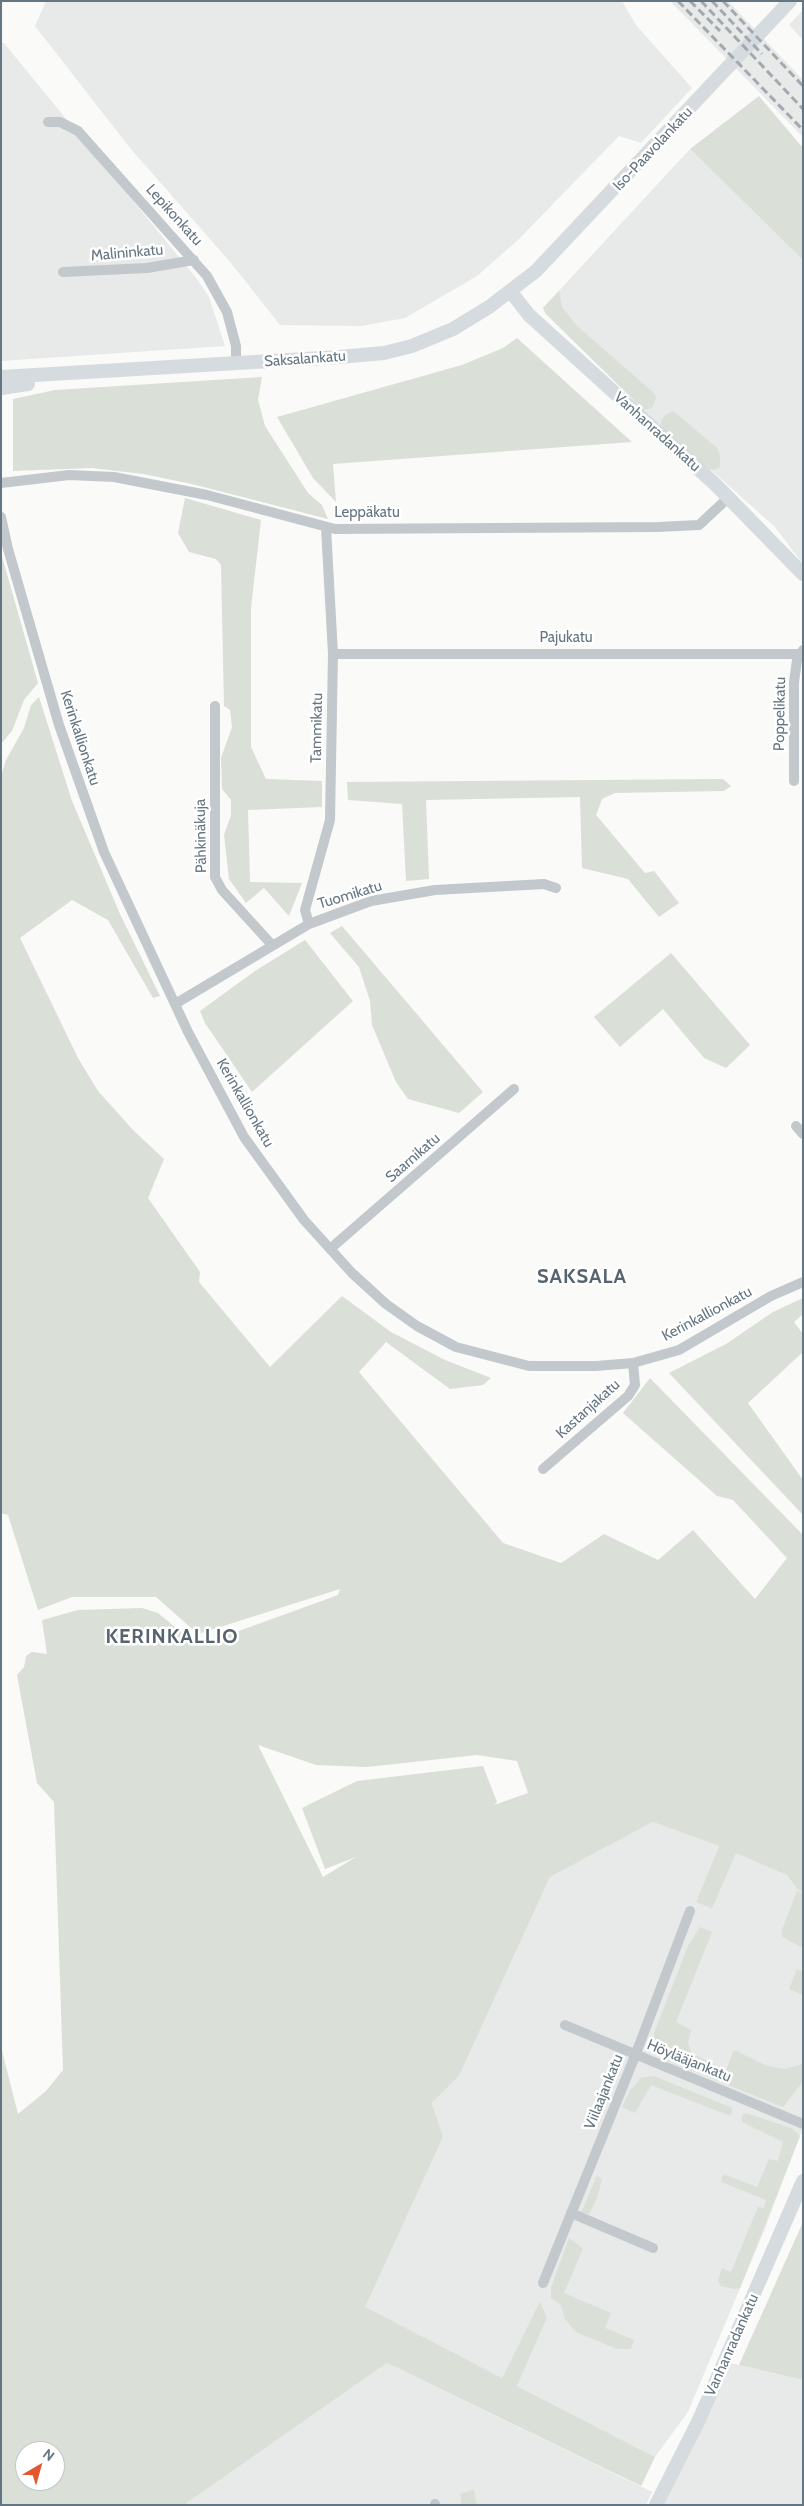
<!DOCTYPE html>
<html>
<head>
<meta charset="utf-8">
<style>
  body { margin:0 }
  #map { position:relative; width:804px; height:2506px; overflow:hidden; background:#fafaf8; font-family:Cabin,sans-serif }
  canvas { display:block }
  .frame { position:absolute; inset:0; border:2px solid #657683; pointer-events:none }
  .north { position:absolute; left:15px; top:2441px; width:50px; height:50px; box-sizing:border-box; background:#fff; border:1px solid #c1c8cd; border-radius:50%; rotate:38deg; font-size:14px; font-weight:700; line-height:20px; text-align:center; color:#657683 }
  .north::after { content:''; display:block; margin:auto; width:18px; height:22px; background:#e4572e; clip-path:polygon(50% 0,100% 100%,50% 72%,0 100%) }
</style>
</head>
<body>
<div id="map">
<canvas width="804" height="2506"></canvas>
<div class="frame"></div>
<div class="north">N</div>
</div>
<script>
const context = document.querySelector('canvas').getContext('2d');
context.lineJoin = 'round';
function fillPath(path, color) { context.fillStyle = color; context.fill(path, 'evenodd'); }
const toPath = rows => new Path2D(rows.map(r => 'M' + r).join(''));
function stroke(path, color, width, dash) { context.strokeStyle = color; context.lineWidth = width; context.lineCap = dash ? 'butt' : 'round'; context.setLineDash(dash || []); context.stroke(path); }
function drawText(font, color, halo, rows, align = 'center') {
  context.font = font + ' Cabin,sans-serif'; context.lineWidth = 5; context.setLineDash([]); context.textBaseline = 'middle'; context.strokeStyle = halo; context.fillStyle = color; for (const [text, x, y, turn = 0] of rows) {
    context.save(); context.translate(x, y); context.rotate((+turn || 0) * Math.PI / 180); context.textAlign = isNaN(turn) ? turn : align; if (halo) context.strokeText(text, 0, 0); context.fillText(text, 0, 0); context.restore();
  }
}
fillPath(toPath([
  [46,1,622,1,636,25,692,88,641,143,619,136,519,239,477,276,405,318,362,326,280,325,231,263,130,148,35,26],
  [670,1,728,1,803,80,803,137],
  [803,10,803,40,789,25],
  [1,43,4,43,197,279,209,297,225,346,1,361],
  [690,149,803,260,803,564,775,527,644,410,546,314,543,308],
  [653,1822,719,1846,696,1902,712,1909,736,1852,787,1875,797,1889,803,1892,803,2128,764,2231,688,2412,655,2457,517,2386,547,2318,540,2301,502,2378,364,2308,443,2137,432,2103,459,2076,550,1877],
  [387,2363,652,2492,646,2505,477,2505,474,2489,460,2494,461,2505,184,2505],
  [730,2363,803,2380,803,2505,662,2505]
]), '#e8e9e9');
fillPath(toPath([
  [759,96,803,148,803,260,690,149],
  [559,291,562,307,577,326,654,393,656,398,652,408,644,410,546,314,543,308],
  [517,338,632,442,333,464,336,502,313,478,277,417,462,365,503,348],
  [262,377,258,400,265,426,308,493,322,505,328,519,192,484,143,474,92,468,13,471,13,399,55,390],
  [673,411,717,448,720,455,720,466,717,469,707,470,661,426,661,421,665,415],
  [185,498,261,520,251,608,251,747,266,779,322,781,322,807,248,810,250,882,302,883,289,916,264,888,246,903,229,879,224,835,231,815,231,800,222,789,221,758,232,727,230,710,224,706,221,565,216,559,189,552,178,533],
  [1,553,38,683,24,700,12,731,1,744],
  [39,697,72,801,120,914,160,996,153,998,108,920,72,900,20,938,78,1058,98,1091,134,1131,164,1159,148,1198,200,1272,199,1282,270,1367,342,1296,391,1332,445,1360,491,1378,483,1385,450,1389,386,1342,359,1372,503,1543,561,1563,604,1534,658,1560,693,1530,755,1599,787,1558,733,1500,717,1496,623,1413,650,1378,803,1535,803,1892,797,1889,787,1875,736,1853,712,1909,696,1902,719,1846,653,1822,550,1877,459,2076,432,2103,443,2137,365,2307,502,2378,540,2301,547,2318,517,2386,655,2457,641,2486,387,2363,184,2505,1,2505,1,2047,18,2114,46,2091,63,2070,54,1802,37,1783,17,1675,24,1667,26,1656,32,1652,47,1654,42,1620,78,1610,142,1608,158,1613,192,1641,203,1644,338,1595,340,1589,198,1634,156,1597,72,1597,38,1610,8,1515,1,1513,1,776,6,760,24,728,31,705],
  [258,1745,316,1765,367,1767,477,1755,517,1761,528,1793,494,1805,497,1802,483,1766,357,1781,302,1808,325,1869,356,1857,323,1877],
  [25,2451,55,2451,55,2481,25,2481],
  [723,779,731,786,724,791,615,793,602,799,596,815,645,873,654,871,679,903,659,917,628,879,582,868,580,797,426,800,429,879,406,881,402,804,348,800,347,782],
  [342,926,483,1092,459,1113,408,1099,396,1082,372,1025,370,1001,359,967,330,933],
  [305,940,353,1001,252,1092,205,1023,200,1011,255,971],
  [671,953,750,1045,726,1068,704,1058,663,1009,620,1047,594,1017],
  [803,1298,803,1314,794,1322,803,1334,803,1352,748,1403,803,1480,803,1515,669,1373,726,1344,773,1312],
  [797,1891,803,1893,803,1948,782,1937,782,1930],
  [700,1927,712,1932,676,2022,691,2030,688,2043,691,2053,726,2070,734,2050,767,2066,784,2069,803,2064,803,2081,783,2107,666,2060,654,2047,654,2033,688,1946],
  [797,1969,803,1972,803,1995,789,1989],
  [654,2076,732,2108,732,2113,728,2115,651,2085,635,2113,622,2107,630,2091,641,2078],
  [746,2113,791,2128,800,2136,740,2288,735,2289,721,2286,718,2281,722,2268,731,2272,758,2207,764,2208,766,2200,721,2182,723,2174,757,2187,769,2159,778,2161,783,2142,742,2122,742,2116],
  [597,2175,602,2180,596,2200,589,2214,581,2213],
  [803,2222,803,2380,739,2365],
  [569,2238,583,2249,564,2293,611,2313,605,2328,634,2340,631,2349,617,2349,576,2332,565,2319,561,2305,551,2298,551,2288],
  [474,2489,477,2505,461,2505,460,2494]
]), '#dadfd7');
stroke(toPath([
  [48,122,60,122,78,131,207,276,227,312,236,346,236,362],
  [63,272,147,268,194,260],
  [1,483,69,475,114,477,207,495,335,529,658,527,699,525,728,498],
  [1,517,8,549,59,725,104,852,188,1032,244,1137,304,1220,352,1273,386,1304,417,1326,456,1347,529,1366,596,1366,633,1363,679,1350,771,1296,803,1282],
  [333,654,800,654],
  [215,706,215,877,222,890,272,945],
  [794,781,794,682,797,660,803,650],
  [309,924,305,910,330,820,333,654,326,528],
  [175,1004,309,924,371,901,435,890,544,884,556,888],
  [796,1126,803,1134],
  [330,1249,514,1089],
  [543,1469,628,1396,635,1385,633,1363],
  [565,2025,803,2124],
  [571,2213,653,2248],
  [543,2283,635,2056,690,1911],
  [435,2504,435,2505]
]), '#c3c8cc', 10);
stroke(toPath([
  [511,292,529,315,716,485,803,574],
  [1,377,339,357,384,353,412,346,453,329,489,307,536,271,790,1],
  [1,388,28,384],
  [656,2505,699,2420,803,2181]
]), '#d6dbdf', 14);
stroke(toPath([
  [678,1,803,130],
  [690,1,720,31],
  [701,1,803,109],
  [712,1,762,54],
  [723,1,803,86]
]), '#a2aab0', 3, [8, 4]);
drawText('15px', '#657683', '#fff', [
  ["Iso-Paavolankatu",653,149,-47],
  ["Lepikonkatu",174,215,48],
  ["Malininkatu",127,253,-5],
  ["Saksalankatu",305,359,-4],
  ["Vanhanradankatu",657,432,42],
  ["Leppäkatu",367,513],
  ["Pajukatu",566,638],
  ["Poppelikatu",780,714,-89],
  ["Tammikatu",317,728,-89],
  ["Kerinkallionkatu",80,738,72],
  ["Pähkinäkuja",201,836,-91],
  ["Tuomikatu",350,895,-17],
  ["Kerinkallionkatu",245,1103,60],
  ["Saarnikatu",413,1158,-41],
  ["Kerinkallionkatu",707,1314,-28],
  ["Kastanjakatu",588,1409,-42],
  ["Höylääjankatu",689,2061,22],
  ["Viilaajankatu",604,2092,-68],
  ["Vanhanradankatu",732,2345,-66]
]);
context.letterSpacing = '1px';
drawText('bold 20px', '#57646e', '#fff', [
  ["SAKSALA",582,1277],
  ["KERINKALLIO",172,1637]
]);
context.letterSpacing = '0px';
</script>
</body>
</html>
